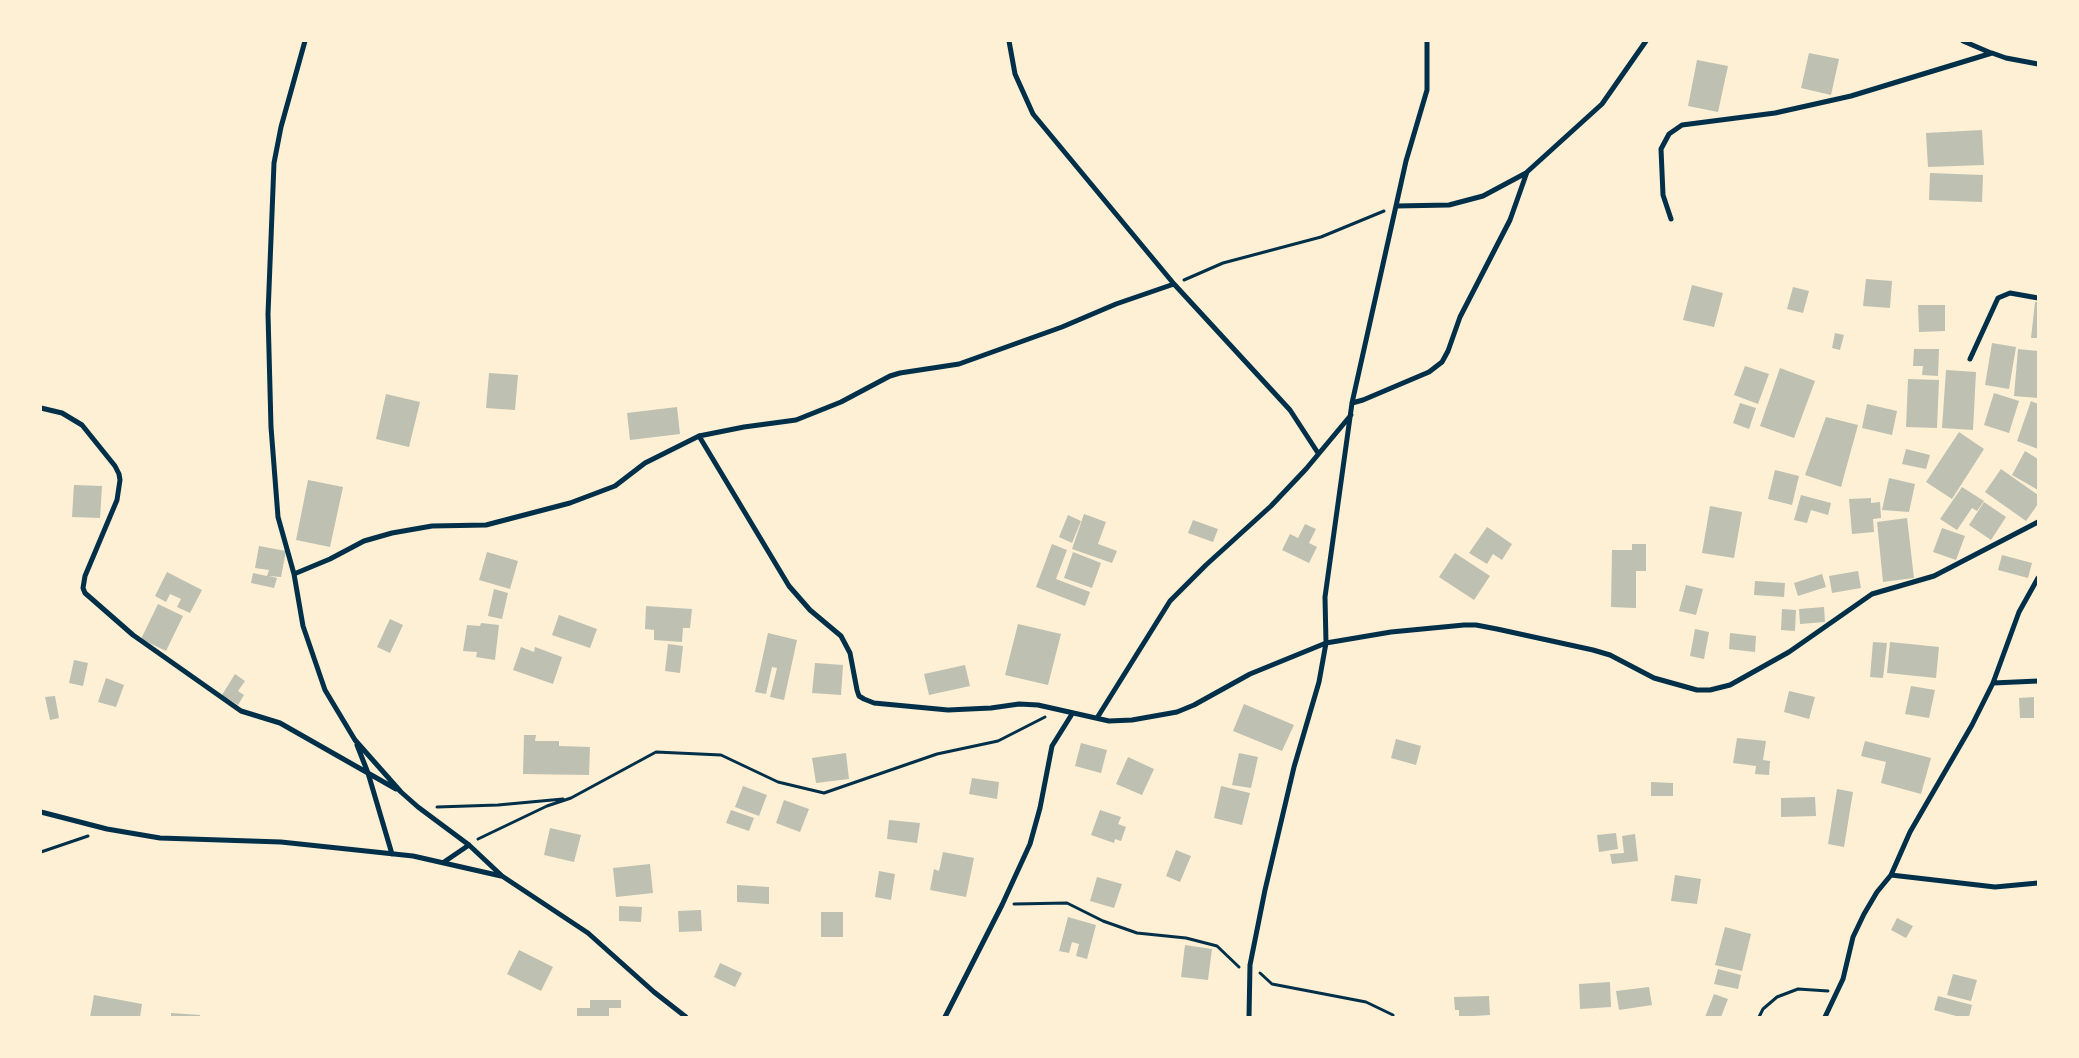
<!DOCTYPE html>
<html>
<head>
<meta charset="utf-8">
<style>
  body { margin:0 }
  #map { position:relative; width:2079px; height:1058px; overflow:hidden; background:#fdf0d5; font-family:Manrope,sans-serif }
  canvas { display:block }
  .frame { position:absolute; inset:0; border:42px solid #fdf0d5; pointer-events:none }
</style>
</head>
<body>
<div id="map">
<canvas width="2079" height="1058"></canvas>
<div class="frame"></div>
</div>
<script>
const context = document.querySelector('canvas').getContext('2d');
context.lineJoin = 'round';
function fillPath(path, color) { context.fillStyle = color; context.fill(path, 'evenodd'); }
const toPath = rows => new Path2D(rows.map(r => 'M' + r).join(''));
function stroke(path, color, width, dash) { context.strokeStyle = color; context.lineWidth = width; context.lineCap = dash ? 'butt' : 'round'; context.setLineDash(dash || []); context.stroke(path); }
fillPath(toPath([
  [1809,53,1839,59,1831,95,1801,88],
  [1697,60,1728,66,1718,112,1688,106],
  [1982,130,1984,165,1928,167,1926,133],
  [1930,173,1983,175,1982,202,1929,200],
  [1866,279,1892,281,1890,308,1863,306],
  [1692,285,1723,293,1714,327,1683,320],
  [1793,287,1809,291,1803,313,1787,309],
  [2035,302,2038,302,2038,338,2031,338],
  [1918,305,1945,305,1945,331,1919,332],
  [1835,333,1844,335,1840,350,1832,348],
  [1992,343,2016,347,2009,389,1985,385],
  [1914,349,1939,349,1938,376,1922,375,1923,366,1913,366],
  [2018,349,2038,351,2038,398,2014,396],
  [1745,366,1769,374,1758,404,1734,395],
  [1780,368,1815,381,1794,438,1760,426],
  [1946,370,1976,372,1973,430,1942,428],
  [489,373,518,375,515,410,486,408],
  [1908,379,1939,380,1937,428,1906,427],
  [1994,393,2019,401,2009,433,1984,425],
  [386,394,420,402,409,447,376,439],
  [2031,401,2038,404,2038,449,2017,441],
  [1740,403,1756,408,1749,429,1733,423],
  [1867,404,1897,411,1892,435,1862,428],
  [677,407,680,434,630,440,627,413],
  [1826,417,1858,425,1841,487,1805,475],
  [1959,432,1984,449,1952,499,1926,482],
  [1906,449,1930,455,1926,469,1902,464],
  [2025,451,2038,459,2038,490,2012,475],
  [2001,469,2038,495,2038,504,2026,521,1985,492],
  [1775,470,1799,476,1792,505,1768,499],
  [1889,478,1915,484,1909,512,1882,510],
  [308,480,343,487,330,547,296,540],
  [74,485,102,486,100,518,72,517],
  [1962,487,1984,501,1977,511,1972,508,1957,530,1940,519],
  [1801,495,1831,503,1828,515,1811,510,1807,523,1794,520],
  [1871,498,1871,503,1880,502,1881,518,1873,519,1874,532,1852,534,1849,499],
  [1984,502,2006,517,1991,540,1969,525],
  [1710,506,1742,512,1734,558,1702,553],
  [1084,514,1106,522,1098,544,1117,551,1112,563,1072,549],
  [1068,515,1081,521,1072,543,1059,537],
  [1907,518,1914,578,1883,582,1877,522],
  [1193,520,1218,529,1213,542,1188,533],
  [1305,524,1316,529,1309,543,1317,547,1309,563,1282,550,1290,534,1298,538],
  [1487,527,1512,544,1502,560,1493,554,1487,564,1469,553],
  [1942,528,1965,536,1956,560,1933,552],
  [1052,544,1067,550,1056,579,1090,592,1085,606,1036,587],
  [1632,544,1646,544,1646,571,1636,571,1636,608,1611,607,1612,550,1632,550],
  [259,546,286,551,281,577,269,576,277,578,274,588,251,583,253,573,267,576,269,570,255,568],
  [487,552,518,561,510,589,479,580],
  [1073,552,1101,563,1092,588,1064,578],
  [1455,553,1490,576,1474,600,1439,577],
  [2002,555,2032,563,2028,578,1998,570],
  [1858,571,1861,588,1832,593,1829,576],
  [167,572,202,590,190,613,177,607,181,599,170,594,166,602,155,596],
  [1822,574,1826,587,1798,596,1794,583],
  [1755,581,1785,583,1784,597,1754,595],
  [1686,585,1703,589,1696,615,1679,611],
  [494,589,508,593,502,619,488,616],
  [158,604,183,616,166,651,141,639],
  [646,606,692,609,690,628,683,628,682,642,654,640,654,630,645,629],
  [1824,607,1825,622,1800,624,1799,609],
  [1782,609,1796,610,1795,631,1781,630],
  [559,615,597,629,590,648,552,635],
  [390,619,403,625,390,653,377,647],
  [481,623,499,625,495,660,476,657,477,652,463,651,467,625,480,626],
  [1018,624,1061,634,1048,685,1005,675],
  [1695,629,1709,632,1704,659,1690,656],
  [768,633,797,640,784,700,770,697,777,668,772,667,766,694,755,692],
  [1730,633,1756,636,1755,652,1729,649],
  [1873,642,1887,643,1883,678,1870,677],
  [1890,642,1939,647,1936,678,1887,673],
  [668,644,683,646,680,673,665,671],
  [521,647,534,652,535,647,562,657,553,684,513,670],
  [74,660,88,663,83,686,69,683],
  [815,663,843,665,841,695,812,693],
  [965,665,970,686,929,695,924,674],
  [235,674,245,681,238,691,244,695,238,705,222,695],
  [106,678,124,685,116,707,98,702],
  [1911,686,1935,690,1929,718,1905,714],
  [1789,691,1815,697,1809,719,1784,712],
  [55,696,59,718,50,720,45,697],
  [2034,697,2034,718,2020,718,2019,698],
  [1244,704,1294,725,1282,751,1233,731],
  [524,735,536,735,535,741,559,741,559,746,590,747,589,775,523,774],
  [1737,738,1766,741,1763,760,1770,761,1769,775,1755,774,1756,766,1733,763],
  [1396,739,1421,746,1416,765,1391,758],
  [1865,741,1931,758,1921,794,1881,783,1886,762,1861,756],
  [1081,743,1107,750,1101,773,1075,766],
  [846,753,849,779,816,783,812,758],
  [1239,753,1258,757,1251,788,1232,785],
  [1128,757,1154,769,1142,795,1116,784],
  [972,778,999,782,997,799,969,794],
  [1651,782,1673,783,1673,796,1651,796],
  [743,786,767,795,759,816,735,807],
  [1221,786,1250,793,1242,825,1214,818],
  [1837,789,1853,792,1844,847,1828,844],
  [1815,797,1816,816,1781,817,1781,798],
  [784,800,809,809,800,832,776,823],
  [731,810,754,818,749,831,726,823],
  [1100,810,1121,817,1118,824,1126,827,1121,841,1115,839,1114,843,1091,835],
  [889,820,920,823,917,843,887,839],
  [550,828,581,835,574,862,544,855],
  [1616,833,1618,849,1599,852,1597,835],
  [1635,834,1638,861,1612,864,1610,854,1624,853,1622,836],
  [1176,850,1191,856,1180,882,1166,876],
  [943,852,974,858,966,897,930,890,934,869,939,871],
  [650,864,653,893,616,897,613,868],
  [879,871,895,874,891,900,875,897],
  [1675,875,1701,879,1697,904,1671,901],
  [1097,877,1122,884,1114,908,1090,901],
  [737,885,769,887,769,904,737,902],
  [619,906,642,907,641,922,619,921],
  [701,910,702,931,679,932,678,911],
  [821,912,843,912,843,937,821,937],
  [1068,917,1096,925,1087,959,1076,956,1079,944,1072,942,1069,953,1059,951],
  [1897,918,1913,926,1906,938,1891,930],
  [1725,927,1751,934,1742,971,1715,965],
  [1185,945,1212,949,1208,980,1181,977],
  [519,950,553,967,541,991,507,974],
  [720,963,742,973,735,987,714,977],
  [1718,969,1741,975,1738,989,1714,984],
  [1953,974,1977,980,1971,1001,1947,995],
  [1610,982,1611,1007,1580,1009,1579,984],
  [1649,987,1652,1005,1619,1010,1616,991],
  [1714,994,1728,999,1721,1017,1705,1017],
  [94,995,142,1004,140,1017,90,1017],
  [1489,996,1490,1015,1459,1017,1459,1010,1455,1010,1454,997],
  [1938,996,1972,1005,1969,1017,1960,1017,1934,1010],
  [590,1000,621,1000,621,1008,609,1008,609,1017,577,1017,577,1008,590,1008],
  [171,1013,200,1015,200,1017,171,1017]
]), '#bec0b2');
stroke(toPath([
  [1184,280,1223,263,1321,237,1384,211],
  [437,807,498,805,563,799],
  [478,839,547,806,571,798,656,752,721,755,778,782,824,793,937,754,998,741,1045,717],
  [41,852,88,836],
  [1014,904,1067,903,1103,921,1137,933,1186,938,1217,946,1239,967],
  [1260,973,1272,984,1366,1002,1393,1015,1393,1017],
  [1759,1017,1763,1009,1777,997,1798,989,1828,991]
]), '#003049', 3);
stroke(toPath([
  [305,41,281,127,274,163,268,314,271,427,278,517,294,574,303,626,325,690,355,740,401,792,418,807,469,845,502,876,588,933,654,992,686,1017],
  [1009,41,1015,74,1033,114,1174,284,1290,410,1318,453],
  [1963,41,1991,53],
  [1396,206,1449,205,1483,196,1526,173],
  [1671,219,1663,195,1661,149,1669,134,1682,125,1775,113,1851,96,1992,53,2006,58,2038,64],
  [1970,359,1998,298,2010,293,2038,298],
  [1352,403,1363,400,1429,372,1442,362,1448,351,1460,317,1510,220,1527,172,1602,104,1646,41],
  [41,408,62,413,82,425,115,466,119,474,120,480,117,500,85,576,83,588,85,593,133,635,241,711,280,723,396,789],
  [699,436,789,586,810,610,841,636,850,653,857,690,859,696,864,699,874,703,948,710,991,708,1019,704,1038,705,1109,721,1132,720,1177,712,1194,705,1250,674,1326,643,1391,632,1464,625,1476,625,1497,629,1593,650,1610,655,1654,678,1697,690,1710,690,1730,685,1789,652,1872,594,1934,576,2038,522],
  [294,574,330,559,364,541,392,533,432,526,486,525,570,503,615,486,645,463,699,436,744,427,796,420,841,402,890,376,900,373,959,364,1062,327,1116,304,1174,284],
  [1993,683,2038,681],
  [1097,718,1170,601,1206,565,1271,506,1306,469,1351,415],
  [357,745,368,773,392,854],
  [41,812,107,829,160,838,281,842,413,856,501,876],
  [444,862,469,845],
  [1891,875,1995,887,2038,883],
  [945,1017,1002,905,1030,844,1040,808,1052,746,1072,714],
  [1249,1017,1250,965,1265,890,1294,767,1319,682,1326,643,1325,597,1352,403,1406,161,1427,90,1427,41],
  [1825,1017,1843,979,1853,937,1864,914,1877,892,1891,875,1910,832,1972,725,1993,683,2019,612,2038,578]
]), '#003049', 5);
</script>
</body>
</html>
